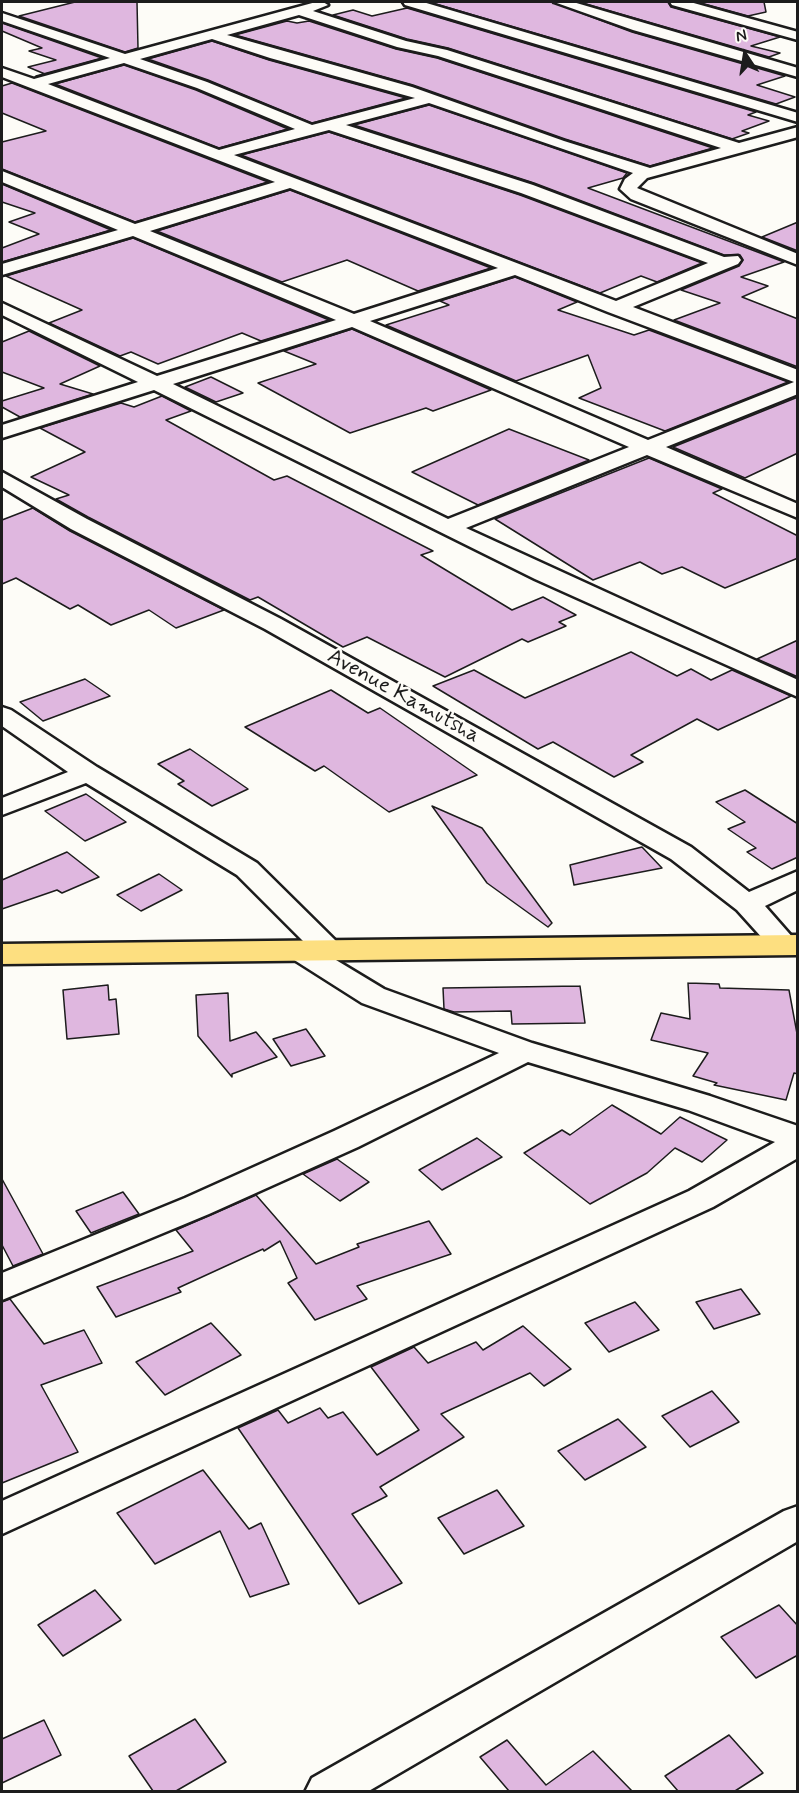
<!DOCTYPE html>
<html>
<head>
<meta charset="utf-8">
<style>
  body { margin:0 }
  #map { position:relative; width:799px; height:1793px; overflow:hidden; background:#fdfcf7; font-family:Mynerve,sans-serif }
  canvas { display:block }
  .frame { position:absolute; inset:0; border:3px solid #1c1c1c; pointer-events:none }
  .north { position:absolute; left:715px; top:24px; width:60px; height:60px; -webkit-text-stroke:4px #fdfcf7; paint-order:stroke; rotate:348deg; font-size:16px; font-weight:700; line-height:24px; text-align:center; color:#1c1c1c }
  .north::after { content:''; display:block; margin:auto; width:21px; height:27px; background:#1c1c1c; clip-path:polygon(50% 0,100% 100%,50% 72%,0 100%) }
</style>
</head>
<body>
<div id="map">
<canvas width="799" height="1793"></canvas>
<div class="frame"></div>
<div class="north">N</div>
</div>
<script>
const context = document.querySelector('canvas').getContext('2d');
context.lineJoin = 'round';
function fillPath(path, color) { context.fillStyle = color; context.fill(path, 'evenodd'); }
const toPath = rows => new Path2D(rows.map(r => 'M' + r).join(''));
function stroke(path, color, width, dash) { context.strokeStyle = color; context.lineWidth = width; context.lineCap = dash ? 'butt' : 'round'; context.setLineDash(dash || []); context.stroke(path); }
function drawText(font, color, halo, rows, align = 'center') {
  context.font = font + ' Mynerve,sans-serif'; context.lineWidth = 5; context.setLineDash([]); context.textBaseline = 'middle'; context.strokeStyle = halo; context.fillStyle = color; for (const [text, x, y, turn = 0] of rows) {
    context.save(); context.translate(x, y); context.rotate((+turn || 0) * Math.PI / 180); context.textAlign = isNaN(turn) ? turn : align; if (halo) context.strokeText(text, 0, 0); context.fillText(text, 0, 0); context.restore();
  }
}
const building = toPath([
  [75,2,137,2,138,48,125,52,19,16,75,2],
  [429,2,552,2,632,32,785,76,757,85,795,97,776,104,429,2],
  [579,2,668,2,671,7,780,37,751,46,780,53,769,57,579,2],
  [697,2,764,2,766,12,748,16,697,2],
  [407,8,756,112,748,115,769,121,742,131,749,133,732,139,448,48,407,39,333,15,353,10,372,16,407,8],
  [287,21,297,23,309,21,396,49,437,58,713,148,650,166,565,139,413,85,235,35,287,21],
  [2,23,102,58,36,76,45,74,28,67,56,60,29,51,42,48,2,31,2,23],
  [212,41,269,60,406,98,312,123,208,80,148,59,212,41],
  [124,65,196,90,288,129,219,148,55,84,124,65],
  [12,83,268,182,135,222,2,169,2,142,46,131,2,113,2,86,12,83],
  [429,105,627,173,623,178,588,188,784,262,741,277,768,286,742,297,798,319,798,367,674,320,720,303,681,290,739,266,743,260,740,255,724,255,534,183,354,125,429,105],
  [329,132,520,195,702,263,657,282,641,276,600,293,241,155,329,132],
  [2,184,111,230,2,262,2,248,39,234,9,222,35,213,2,202,2,184],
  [290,190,491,268,418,291,347,260,282,282,157,231,290,190],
  [798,222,798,251,762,237,798,222],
  [133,238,329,320,261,341,242,333,158,364,131,352,120,356,49,323,82,310,6,276,133,238],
  [515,277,577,302,558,310,634,335,649,330,788,382,665,431,579,398,601,388,588,355,516,381,386,325,449,305,440,301,515,277],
  [352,329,491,390,433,411,426,408,350,433,258,383,316,364,284,351,352,329],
  [29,331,100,366,60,384,93,394,20,417,2,407,2,401,44,388,2,372,2,342,29,331],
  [211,377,243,393,216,402,185,387,211,377],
  [162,396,191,411,166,420,274,480,287,476,433,551,421,555,512,610,543,597,576,615,559,622,566,626,528,642,522,639,445,677,367,637,343,647,258,597,250,600,88,517,56,499,69,495,31,477,85,452,40,428,121,403,134,407,162,396],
  [798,397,798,453,745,478,673,447,798,397],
  [509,429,589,460,478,505,412,472,509,429],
  [649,458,722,489,713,493,798,536,798,558,725,588,682,567,662,574,640,562,593,580,495,519,649,458],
  [33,508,70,531,224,610,176,628,149,610,111,625,78,605,70,609,16,578,2,584,2,520,33,508],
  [798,640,798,677,757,659,798,640],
  [631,652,677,676,691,669,711,680,732,670,791,696,718,730,697,719,631,755,643,762,614,777,553,742,538,749,433,686,474,670,525,698,631,652],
  [85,679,110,696,43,721,20,702,85,679],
  [331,690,368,713,380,708,477,775,389,812,324,766,315,771,245,727,331,690],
  [190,749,248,789,212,806,178,784,184,781,158,764,190,749],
  [745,790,798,824,798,857,772,869,747,852,756,848,728,829,745,822,716,802,745,790],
  [86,794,126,822,85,841,45,811,86,794],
  [432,806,482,828,552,923,548,927,487,883,432,806],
  [642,847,662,868,574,885,570,865,642,847],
  [67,852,99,877,62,893,57,890,2,909,2,880,67,852],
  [159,874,182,890,141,911,117,895,159,874],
  [688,983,719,984,720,988,789,990,798,1039,798,1074,794,1073,786,1100,714,1085,717,1083,693,1076,708,1053,651,1040,661,1013,690,1019,688,983],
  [108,985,109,1000,116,999,119,1034,67,1039,63,990,108,985],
  [580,986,585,1023,512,1024,511,1011,454,1012,444,1009,443,988,580,986],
  [228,993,230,1041,256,1032,277,1057,232,1074,232,1077,198,1036,196,995,228,993],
  [306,1029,325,1056,291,1066,273,1039,306,1029],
  [612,1105,661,1134,680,1117,727,1140,702,1162,675,1148,647,1173,590,1204,524,1153,562,1130,570,1135,612,1105],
  [477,1138,502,1157,442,1190,419,1170,477,1138],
  [337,1159,369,1182,340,1201,303,1174,337,1159],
  [2,1179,43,1254,13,1266,2,1245,2,1179],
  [123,1192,139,1214,91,1233,76,1211,123,1192],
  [256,1195,316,1264,359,1247,357,1244,429,1221,451,1254,357,1286,367,1299,315,1320,288,1283,297,1278,280,1241,264,1251,263,1249,178,1288,181,1292,116,1317,97,1287,193,1251,176,1230,256,1195],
  [741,1289,760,1314,714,1329,696,1302,741,1289],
  [10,1299,44,1344,84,1330,102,1363,41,1385,78,1452,2,1483,2,1302,10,1299],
  [635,1302,659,1330,609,1352,585,1323,635,1302],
  [211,1323,241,1355,165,1395,136,1362,211,1323],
  [523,1326,571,1369,544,1386,530,1373,441,1414,464,1437,380,1487,387,1496,352,1514,402,1583,359,1604,238,1428,278,1410,288,1423,320,1408,328,1418,343,1412,377,1455,419,1430,371,1367,414,1347,428,1363,476,1342,483,1350,523,1326],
  [712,1391,739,1422,690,1447,662,1416,712,1391],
  [618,1419,646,1447,585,1480,558,1451,618,1419],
  [203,1470,249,1529,261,1523,289,1584,250,1597,220,1531,155,1564,117,1513,203,1470],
  [497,1490,524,1526,464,1554,438,1518,497,1490],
  [95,1590,121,1620,63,1656,38,1625,95,1590],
  [779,1605,798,1626,798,1655,756,1678,721,1637,779,1605],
  [195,1719,226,1762,176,1791,153,1791,129,1756,195,1719],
  [44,1720,61,1755,2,1783,2,1739,44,1720],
  [729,1735,763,1773,735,1791,678,1791,665,1776,729,1735],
  [507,1740,546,1785,593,1751,632,1791,509,1791,480,1757,507,1740]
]);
fillPath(building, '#dfb7df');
stroke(building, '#1c1c1c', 1.5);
const minor = toPath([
  [316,2,323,2,328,5,313,11,406,41,447,50,739,143,798,127,798,137,647,178,637,188,798,254,798,265,631,199,620,189,625,179,633,173,429,103,346,125,533,185,724,257,738,256,741,260,738,264,633,307,798,370,798,394,666,447,798,504,798,518,647,455,466,528,798,680,798,697,535,579,154,390,2,438,2,425,138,382,2,315,2,303,157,376,336,320,133,236,2,275,2,264,118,230,2,182,2,171,135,224,275,182,2,77,2,68,34,79,110,58,2,21,2,13,125,54,316,2],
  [299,15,397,47,438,56,721,148,650,168,564,141,412,87,227,35,299,15],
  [212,39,270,58,415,98,312,125,207,82,140,59,212,39],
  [124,63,197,88,295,129,219,150,48,84,124,63],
  [329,130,521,193,708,263,616,301,234,155,329,130],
  [290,188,498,268,354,314,150,231,290,188],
  [515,275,608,312,794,382,648,440,370,321,515,275],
  [352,327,629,447,448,519,173,384,352,327],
  [403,2,423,2,798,113,798,122,405,5,403,2],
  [554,2,573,2,798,68,798,77,633,30,554,2],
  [670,2,690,2,798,32,798,40,672,5,670,2],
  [2,472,87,519,281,619,691,847,749,892,798,871,798,890,765,906,794,939,798,947,794,951,784,954,774,951,737,910,671,859,265,629,71,529,2,487,2,472],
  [2,707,11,710,97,767,257,863,338,943,343,949,338,955,331,957,384,989,532,1043,710,1096,798,1126,798,1158,713,1207,2,1534,2,1501,689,1191,775,1142,688,1110,528,1062,358,1147,209,1214,2,1300,2,1273,185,1198,334,1131,499,1053,362,1003,288,956,283,950,288,944,298,941,305,943,237,875,86,783,2,815,2,798,68,772,2,726,2,707],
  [798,1506,798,1541,367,1792,305,1792,312,1778,784,1511,798,1506]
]);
const trunk = toPath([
  [798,935,798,955,2,964,2,944,798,935]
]);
stroke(minor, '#1c1c1c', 5);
stroke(trunk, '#1c1c1c', 5);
fillPath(minor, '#fdfcf7');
fillPath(trunk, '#fddf80');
drawText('22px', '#1c1c1c', '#fdfcf7', [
  ["Avenue Kamutsha",403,697,29]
]);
</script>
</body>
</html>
